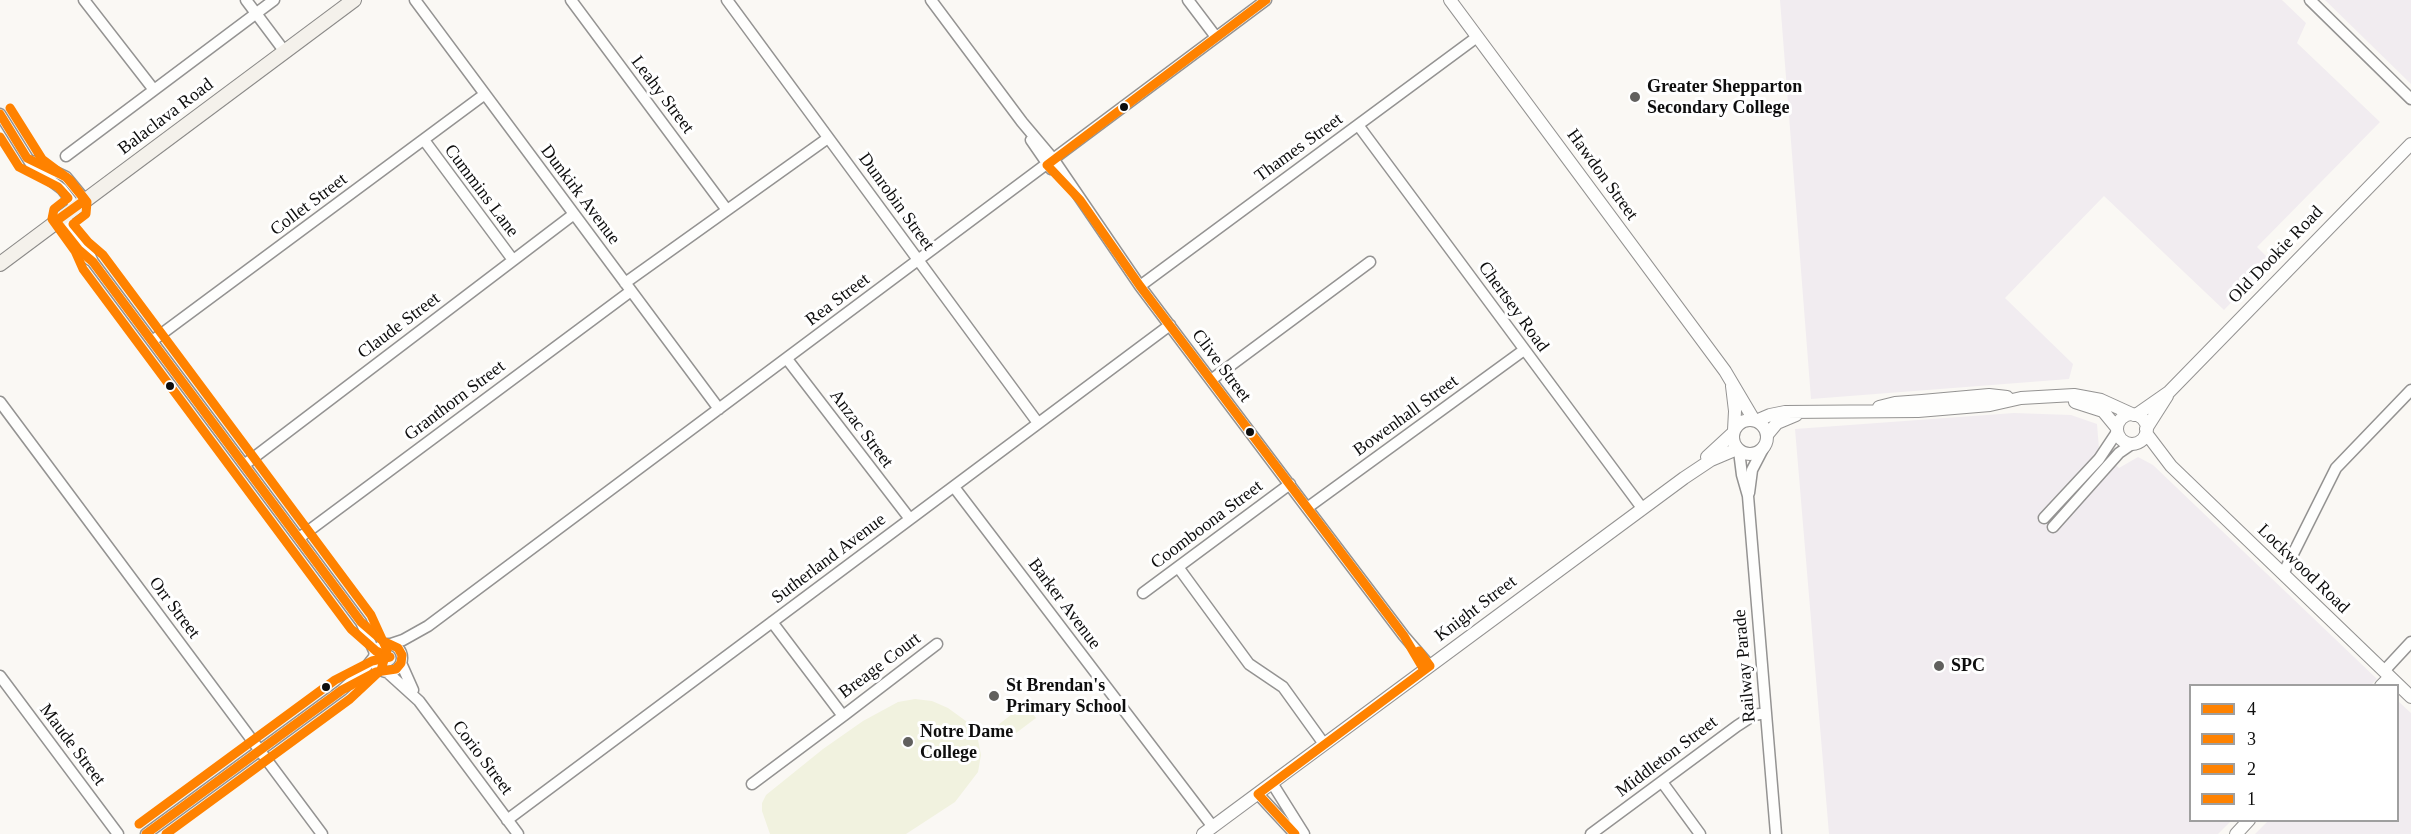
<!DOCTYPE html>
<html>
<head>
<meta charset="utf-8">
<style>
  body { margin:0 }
  #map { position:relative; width:2411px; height:834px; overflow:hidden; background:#faf8f4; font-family:Georgia,serif }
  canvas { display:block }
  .legend { position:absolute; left:2189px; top:684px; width:210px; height:138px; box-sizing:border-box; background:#fff; border:2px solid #9f9f9f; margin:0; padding:8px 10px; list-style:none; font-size:18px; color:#0e0e0e }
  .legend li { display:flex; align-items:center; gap:12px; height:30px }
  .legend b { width:30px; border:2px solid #9f9f9f }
</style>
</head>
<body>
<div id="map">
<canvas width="2411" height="834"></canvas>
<ul class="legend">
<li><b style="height:8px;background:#ff8200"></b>4</li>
<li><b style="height:8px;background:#ff8200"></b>3</li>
<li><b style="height:8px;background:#ff8200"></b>2</li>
<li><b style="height:8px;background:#ff8200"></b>1</li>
</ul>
</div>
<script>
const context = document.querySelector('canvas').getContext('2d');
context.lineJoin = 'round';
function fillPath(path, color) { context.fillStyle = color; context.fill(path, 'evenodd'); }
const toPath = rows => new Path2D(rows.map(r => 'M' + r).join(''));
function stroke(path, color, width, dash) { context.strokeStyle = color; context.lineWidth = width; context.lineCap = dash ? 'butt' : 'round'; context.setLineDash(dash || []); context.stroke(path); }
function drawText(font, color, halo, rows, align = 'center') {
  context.font = font + ' Georgia,serif'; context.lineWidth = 6; context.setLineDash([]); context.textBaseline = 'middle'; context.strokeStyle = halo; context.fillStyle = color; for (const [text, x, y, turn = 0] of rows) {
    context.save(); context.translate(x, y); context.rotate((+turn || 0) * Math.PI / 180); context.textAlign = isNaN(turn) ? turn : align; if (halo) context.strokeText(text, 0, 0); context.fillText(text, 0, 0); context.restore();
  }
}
fillPath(toPath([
  [1780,0,2282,0,2306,23,2297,43,2380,122,2257,247,2271,261,2224,310,2104,196,2005,298,2073,364,2069,379,1811,399],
  [2325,0,2411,0,2411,84],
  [2014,413,2071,415,2097,424,2099,449,2119,468,2138,457,2153,465,2377,679,2370,686,2190,686,2190,820,2231,821,2218,834,1829,834,1795,429],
  [2398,701,2411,713,2411,834,2255,834,2268,821,2398,820]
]), '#f1ecf0');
fillPath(toPath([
  [915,699,932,701,948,708,970,724,977,735,981,755,978,772,955,802,906,834,770,834,762,811,762,803,766,795,823,749,863,721,898,702],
  [1025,704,1036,718,1008,739,998,725]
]), '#f1f2df');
const minor = toPath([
  [84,0,154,90],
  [246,0,285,52],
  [415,0,719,409],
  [571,0,727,210],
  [727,0,1038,423],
  [931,0,1022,122,1054,160,1140,286,1307,508,1404,636,1430,666],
  [1188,0,1216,37],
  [2310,0,2411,99],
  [0,114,33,167,62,189,76,207],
  [1358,125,1642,508],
  [424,140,513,260],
  [1031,140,1051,169],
  [66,156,274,0],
  [32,161,66,177,85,200],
  [64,216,85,245,93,262,361,622,375,653],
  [56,221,79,250,90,260],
  [625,283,828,138],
  [1140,286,1477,37],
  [152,341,485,94],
  [787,359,910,519],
  [1211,380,1370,262],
  [0,402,322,834],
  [1739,451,1742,475,1748,496,1776,834],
  [244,465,574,214],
  [954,487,1213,827],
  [1749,493,1752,470,1765,445],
  [1307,508,1524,350],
  [2044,518,2099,459,2117,432],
  [2053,527,2119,453,2132,444],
  [299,538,631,291],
  [1178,567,1249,664,1283,687,1324,744],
  [2283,574,2336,468,2411,390],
  [1143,593,1290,484],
  [391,644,403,640,428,626,1266,0],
  '374 658a14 14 0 1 1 28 0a14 14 0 1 1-28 0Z',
  [401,663,413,690],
  [2384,671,2411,642],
  [387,672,419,701,518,834],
  [0,676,118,834],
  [843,716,937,644],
  [1662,782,1700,834],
  [1272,783,1304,834],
  [752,784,843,716,772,622],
  [1258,794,1295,834],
  [507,820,1170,325],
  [146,834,342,690,363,671,374,657],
  [1591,834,1737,726,1754,715,1766,713]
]);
const tertiary = toPath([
  [1450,0,1725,371,1754,420],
  [1732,386,1735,411,1734,430],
  [2075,402,2103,411,2117,428],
  [1879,407,1895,403,1922,401,1989,395,2007,397],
  '2117 429a15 15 0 1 1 30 0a15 15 0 1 1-30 0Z',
  [2136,415,2169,392,2411,144],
  '1733 437a17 17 0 1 1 34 0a17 17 0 1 1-34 0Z',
  [1756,421,1770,415,1785,412,1918,411,1990,405,2021,398,2074,395,2101,400,2134,415],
  [2146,429,2167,396],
  [2146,433,2171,466,2411,697],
  [1767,435,1777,423,1796,415],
  [1707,457,1733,433],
  [2381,686,2390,677],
  [1203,834,1684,478,1711,460,1737,449],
  [2236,834,2249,820]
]);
const secondary = toPath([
  [0,264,354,0]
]);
stroke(minor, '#949392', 13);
stroke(tertiary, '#949392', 14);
stroke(secondary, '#8b8a88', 16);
stroke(minor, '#fefefd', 10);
stroke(tertiary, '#fefefd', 12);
stroke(secondary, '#f4f1eb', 14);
stroke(toPath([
  [1266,0,1047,165,1080,200,1140,286,1404,636,1424,670],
  [1295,834,1258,794,1430,666,1419,651]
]), '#ff8200', 9);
stroke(toPath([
  [0,114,27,158,66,177,85,200,56,221,79,250,93,262,361,622,383,641,398,648,402,655,401,663,396,669,376,672,342,690,146,834]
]), '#ff8200', 9);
stroke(toPath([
  [0,137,19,167,58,187,68,198,54,209,52,219,75,251,83,269,351,629,376,651,390,657,372,661,335,680,139,824]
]), '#ff8200', 9);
stroke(toPath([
  [10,108,42,159,70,180,87,202,86,214,73,224,88,242,103,255,371,615,387,650,381,670,350,699,166,834]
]), '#ff8200', 9);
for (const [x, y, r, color] of [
  [1635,97,6,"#61605e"],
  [1124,107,5,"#0e0e0e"],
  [170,386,5,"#0e0e0e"],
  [1250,432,5,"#0e0e0e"],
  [1939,666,6,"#61605e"],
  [326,687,5,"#0e0e0e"],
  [994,696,6,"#61605e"],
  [908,742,6,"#61605e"]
]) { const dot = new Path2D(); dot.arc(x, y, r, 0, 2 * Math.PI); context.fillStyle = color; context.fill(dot); stroke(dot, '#fff', 2); }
drawText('bold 18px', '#0e0e0e', '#fff', [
  ["Greater Shepparton",1647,87],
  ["Secondary College",1647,108],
  ["SPC",1951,666],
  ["St Brendan's",1006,686],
  ["Primary School",1006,707],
  ["Notre Dame",920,732],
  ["College",920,753]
], 'left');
drawText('18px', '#0e0e0e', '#fff', [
  ["Leahy Street",662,95,53],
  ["Balaclava Road",166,117,-37],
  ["Thames Street",1299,148,-36],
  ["Hawdon Street",1602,175,54],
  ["Cummins Lane",481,191,53],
  ["Dunkirk Avenue",580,195,53],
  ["Dunrobin Street",896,202,54],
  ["Collet Street",309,205,-37],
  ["Old Dookie Road",2276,255,-46],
  ["Rea Street",838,300,-37],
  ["Chertsey Road",1513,307,54],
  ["Claude Street",399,326,-37],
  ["Clive Street",1221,366,53],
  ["Granthorn Street",455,401,-37],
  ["Bowenhall Street",1406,416,-36],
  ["Anzac Street",861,429,53],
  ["Coomboona Street",1207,525,-37],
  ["Sutherland Avenue",829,559,-37],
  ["Lockwood Road",2303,569,44],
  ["Barker Avenue",1064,604,53],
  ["Orr Street",174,608,53],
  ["Knight Street",1476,609,-37],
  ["Breage Court",880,666,-37],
  ["Railway Parade",1745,666,-95],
  ["Maude Street",72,745,53],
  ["Middleton Street",1667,757,-37],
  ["Corio Street",482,758,53]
]);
</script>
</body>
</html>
